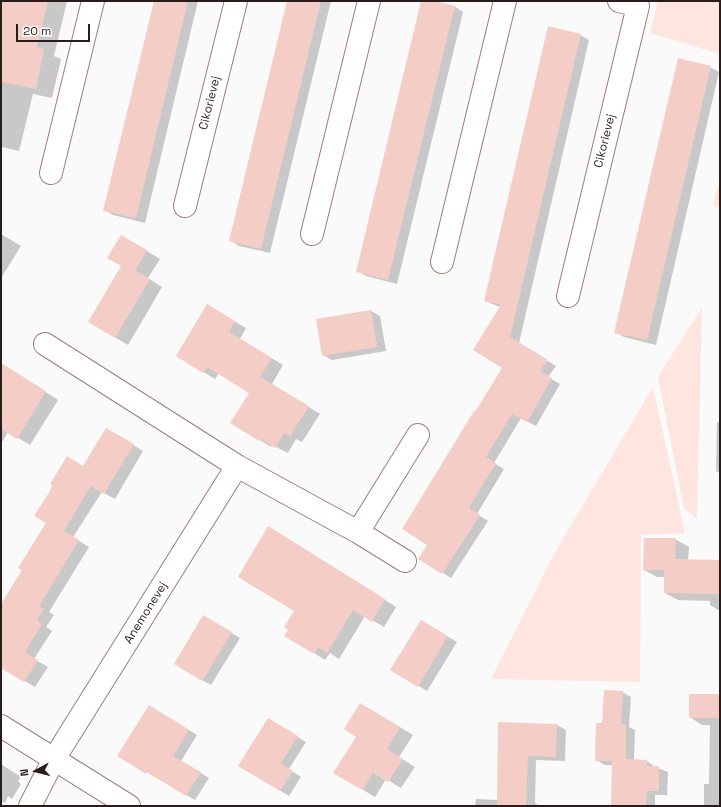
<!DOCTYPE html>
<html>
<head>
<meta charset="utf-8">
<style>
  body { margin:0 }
  #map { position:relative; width:721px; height:807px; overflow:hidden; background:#fafafa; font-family:"Space Grotesk",sans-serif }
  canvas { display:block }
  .frame { position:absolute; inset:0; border:2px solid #2a1c1a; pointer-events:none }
  .north { position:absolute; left:16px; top:751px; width:40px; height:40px; -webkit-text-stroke:3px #fff; paint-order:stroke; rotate:263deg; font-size:11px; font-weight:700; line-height:16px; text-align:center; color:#2a1c1a }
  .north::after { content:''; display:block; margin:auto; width:14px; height:18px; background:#2a1c1a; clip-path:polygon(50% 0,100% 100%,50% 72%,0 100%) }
  .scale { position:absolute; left:16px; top:24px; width:74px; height:18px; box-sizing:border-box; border:2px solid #2a1c1a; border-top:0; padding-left:5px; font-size:12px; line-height:14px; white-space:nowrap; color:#2a1c1a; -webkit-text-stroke:3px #fff; paint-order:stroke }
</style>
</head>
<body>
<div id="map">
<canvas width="721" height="807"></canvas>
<div class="frame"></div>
<div class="north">N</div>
<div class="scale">20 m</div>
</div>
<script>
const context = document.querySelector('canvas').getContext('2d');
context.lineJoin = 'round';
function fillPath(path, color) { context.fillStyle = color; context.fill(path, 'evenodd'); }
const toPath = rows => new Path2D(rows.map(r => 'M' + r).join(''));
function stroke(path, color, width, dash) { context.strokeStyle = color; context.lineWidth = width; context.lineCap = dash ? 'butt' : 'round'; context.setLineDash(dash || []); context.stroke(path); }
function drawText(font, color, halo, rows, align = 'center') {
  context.font = font + ' "Space Grotesk",sans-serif'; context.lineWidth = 3.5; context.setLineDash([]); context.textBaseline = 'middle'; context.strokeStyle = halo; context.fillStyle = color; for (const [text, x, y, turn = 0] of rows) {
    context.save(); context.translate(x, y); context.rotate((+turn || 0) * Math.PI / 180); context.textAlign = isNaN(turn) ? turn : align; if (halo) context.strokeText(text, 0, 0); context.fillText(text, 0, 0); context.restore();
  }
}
fillPath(toPath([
  [658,1,720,1,720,54,650,33],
  [720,178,720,208,713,206],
  [702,308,697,519,684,508,658,377],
  [653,387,685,533,641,535,640,682,491,679,554,554]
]), '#fee5e0');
fillPath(toPath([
  [1,1,67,1,54,56,61,59,52,98,33,94,19,151,2,147,1,153],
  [155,1,198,1,145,223,113,215,104,210],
  [288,1,331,1,270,253,239,246,230,240],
  [422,1,432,1,454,6,463,12,397,284,366,276,357,271],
  [580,35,589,40,519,343,556,366,548,377,560,384,536,426,521,418,494,463,504,469,477,514,488,521,451,578,420,559,429,545,475,413,504,367,500,307,485,301],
  [710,67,719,72,656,345,624,337,615,332],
  [1,234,21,246,1,278],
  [122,236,160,259,148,278,162,287,128,345,89,322,122,266],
  [208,306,246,328,240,339,283,365,272,384,320,414,302,442,296,439,288,453,272,445,271,447,260,440,250,392,219,373,215,379,177,356],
  [371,311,380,316,386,351,332,360,323,355],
  [1,373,18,374,58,400,30,445,8,432,1,444],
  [717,422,720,422,720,473,716,471],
  [117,435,143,451,115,499,102,492,73,537,89,547,49,612,54,615,46,627,52,631,34,659,48,667,35,687,1,667,1,606,83,467],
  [280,534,396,607,384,627,365,616,339,659,330,653,325,660,314,653,290,629,295,611],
  [675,539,689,547,688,560,720,561,720,611,710,605,710,601,678,600,665,593,665,577,657,577,644,570],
  [204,617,240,638,211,685,202,680],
  [421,621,457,642,427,691,391,670],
  [622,692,631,697,629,727,635,730,634,761,647,761,655,767,668,772,667,795,655,795,655,806,612,806,613,765,605,765,596,760,603,724],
  [720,695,720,806,704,806,704,784,709,784,710,725,702,725,690,717],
  [158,711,197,735,181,761,209,778,195,800,119,756],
  [373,711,413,735,399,757,415,767,401,788,386,779,375,797,335,773],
  [268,719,306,742,289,769,301,777,289,796,240,766],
  [499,723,557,725,566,730,565,761,536,760,535,803,540,806,475,806,476,799,498,800],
  [1,764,21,777,18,781,21,784,12,799,8,796,5,803,1,801]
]), '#0003');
fillPath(toPath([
  [1,1,48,1,37,47,44,49,36,89,1,82],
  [154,1,188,1,136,218,103,211],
  [287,1,321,1,261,249,229,241],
  [421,1,436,1,455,6,388,280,356,272],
  [548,26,581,34,510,337,548,360,540,371,552,378,527,422,512,414,486,457,496,463,469,508,480,515,442,574,418,559,427,545,402,529,474,411,475,412,502,368,473,350,501,305,484,301],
  [678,58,711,66,647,340,614,333],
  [121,235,147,250,135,270,150,279,115,338,88,322,121,266,107,258],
  [207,304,235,321,229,332,272,358,260,377,309,406,290,436,284,433,275,448,261,439,259,441,230,423,249,393,207,367,203,373,176,356],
  [371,310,377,347,322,356,316,319],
  [1,363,46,391,17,439,1,429],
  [106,428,134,444,104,494,91,486,64,531,79,540,39,606,44,609,37,620,42,624,25,652,38,660,24,682,1,668,1,604,22,570,18,568,46,523,34,516,50,491,52,485,50,484,67,456,83,466],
  [268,526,385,599,372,622,353,610,327,653,318,647,314,654,284,636,288,630,284,627,294,611,238,577],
  [644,538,676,538,675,559,720,560,720,594,664,593,664,570,643,570],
  [203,615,232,632,202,681,174,664],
  [421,620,448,636,418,687,390,670],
  [604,690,623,691,621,724,626,724,626,759,647,760,647,766,659,766,659,791,647,791,646,806,611,806,612,761,595,761,596,723,602,723],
  [689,694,720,694,720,718,689,718],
  [360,703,400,727,387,749,403,759,388,782,373,773,362,790,333,773,356,737,344,729],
  [149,705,189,730,173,756,201,772,186,796,147,772,146,774,117,756],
  [268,718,298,736,281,763,293,771,280,791,238,766],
  [498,722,557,724,556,757,528,756,526,806,497,806]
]), '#f4cdc6');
const minor = toPath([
  [51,173,93,1],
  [185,206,236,1],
  [312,234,369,1],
  [442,262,505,1],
  [568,296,638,6,619,1],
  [45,344,237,466,358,532,405,561],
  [358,532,418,435],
  [1,726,129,806],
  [30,806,54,759,237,466]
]);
stroke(minor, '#a07d77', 24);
stroke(minor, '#fff', 22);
drawText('12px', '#2a1c1a', '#fff', [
  ["Cikorievej",210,103,-76],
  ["Cikorievej",605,141,-76],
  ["Anemonevej",146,613,-58]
]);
</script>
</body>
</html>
